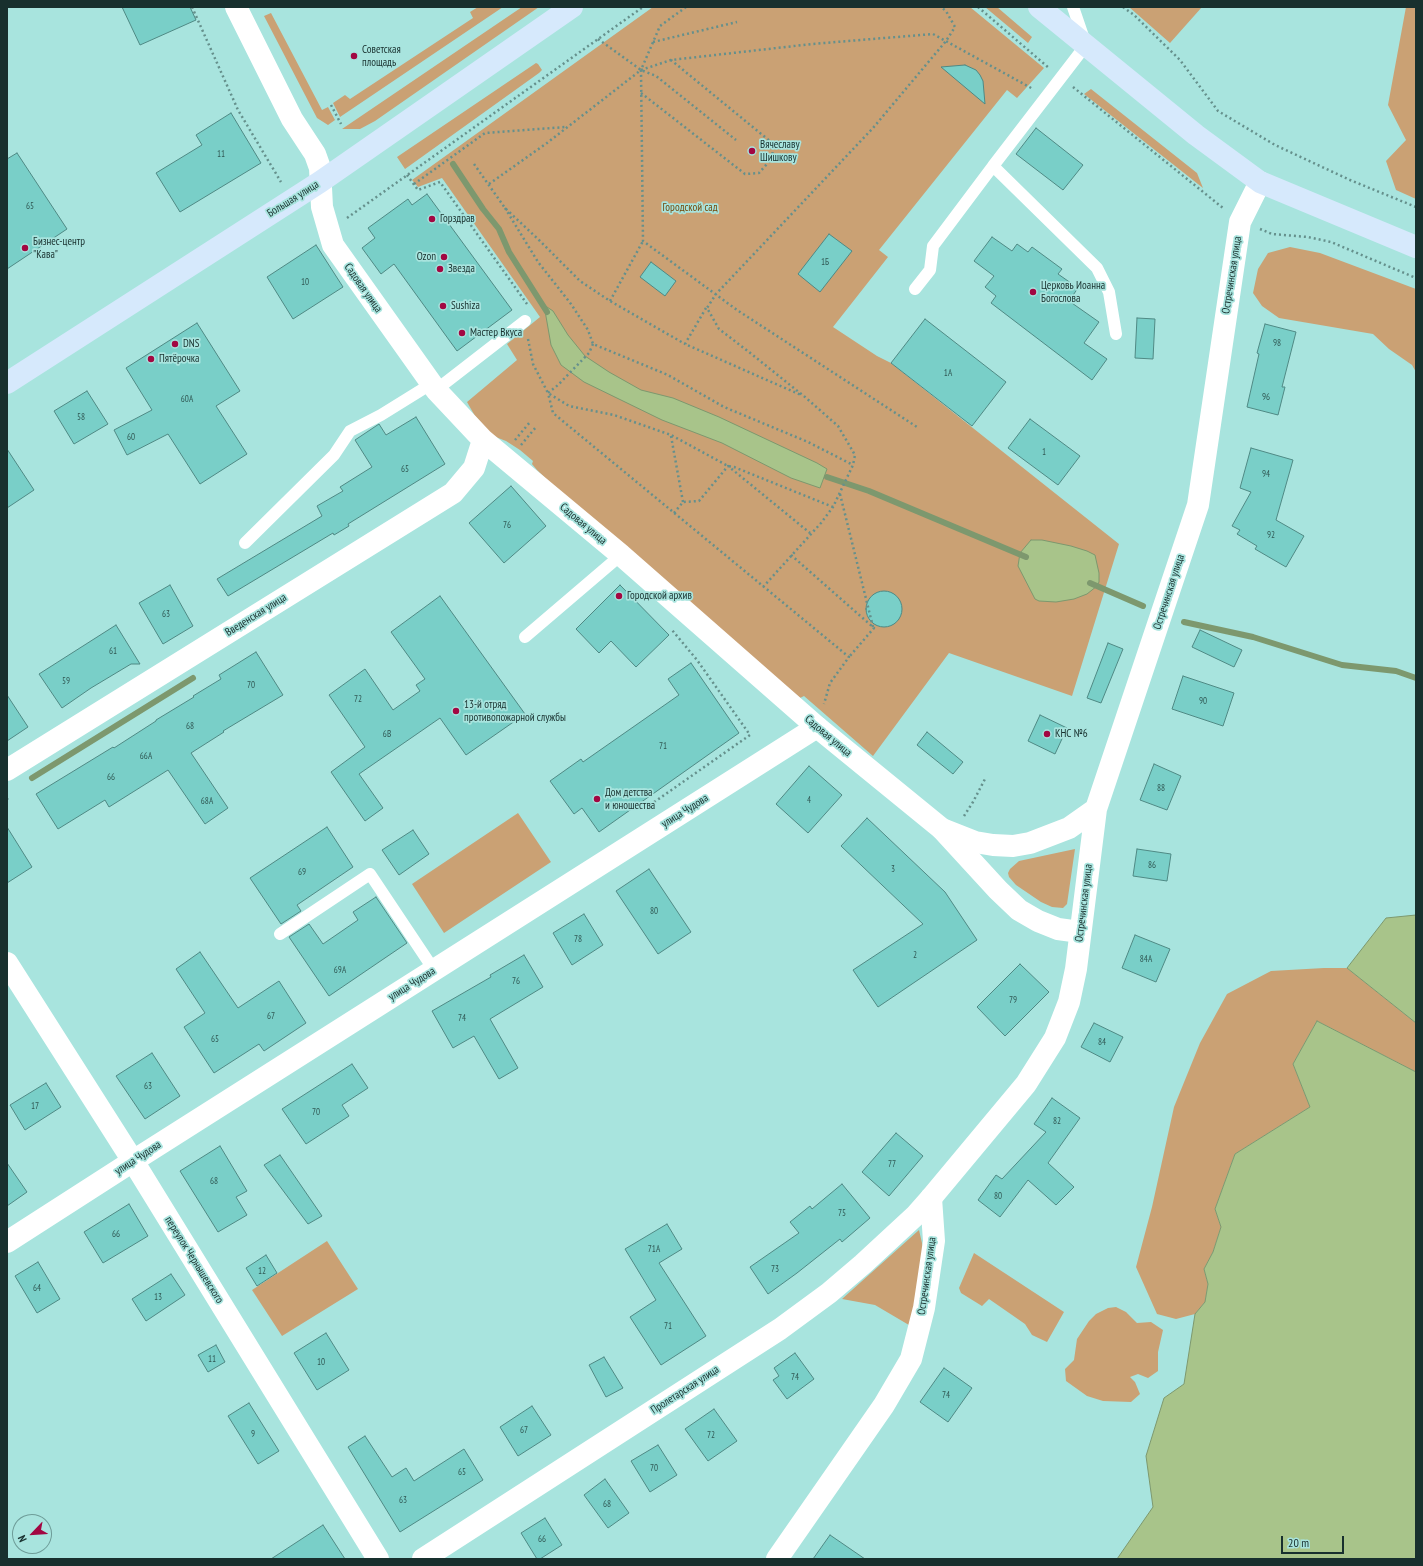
<!DOCTYPE html>
<html>
<head>
<meta charset="utf-8">
<style>
  body { margin:0 }
  #map { position:relative; width:1423px; height:1566px; overflow:hidden; background:#a8e4de; font-family:"PT Sans Narrow",sans-serif }
  canvas { display:block }
  .frame { position:absolute; inset:0; border:8px solid #18302e; pointer-events:none }
  .north { position:absolute; left:12px; top:1514px; width:40px; height:40px; box-sizing:border-box; background:#a8e4de; border:1px solid #6e9c98; border-radius:50%; rotate:245deg; font-size:11px; font-weight:700; line-height:16px; text-align:center; color:#18302e }
  .north::after { content:''; display:block; margin:auto; width:14px; height:18px; background:#a20742; clip-path:polygon(50% 0,100% 100%,50% 72%,0 100%) }
  .scale { position:absolute; left:1281px; top:1536px; width:63px; height:18px; box-sizing:border-box; border:2px solid #18302e; border-top:0; padding-left:5px; font-size:12px; line-height:14px; white-space:nowrap; color:#18302e; -webkit-text-stroke:3px #a8e4de; paint-order:stroke }
</style>
</head>
<body>
<div id="map">
<canvas width="1423" height="1566"></canvas>
<div class="frame"></div>
<div class="north">N</div>
<div class="scale">20 m</div>
</div>
<script>
const context = document.querySelector('canvas').getContext('2d');
context.lineJoin = 'round';
function fillPath(path, color) { context.fillStyle = color; context.fill(path, 'evenodd'); }
const toPath = rows => new Path2D(rows.map(r => 'M' + r).join(''));
function stroke(path, color, width, dash) { context.strokeStyle = color; context.lineWidth = width; context.lineCap = dash ? 'butt' : 'round'; context.setLineDash(dash || []); context.stroke(path); }
function drawText(font, color, halo, rows, align = 'center') {
  context.font = font + ' "PT Sans Narrow",sans-serif'; context.lineWidth = 3.5; context.setLineDash([]); context.textBaseline = 'middle'; context.strokeStyle = halo; context.fillStyle = color; for (const [text, x, y, turn = 0] of rows) {
    context.save(); context.translate(x, y); context.rotate((+turn || 0) * Math.PI / 180); context.textAlign = isNaN(turn) ? turn : align; if (halo) context.strokeText(text, 0, 0); context.fillText(text, 0, 0); context.restore();
  }
}
fillPath(toPath([
  [478,7,503,7,340,117,333,103,345,95,350,99,473,18,470,12],
  [522,7,539,7,375,121,360,129,342,129],
  [653,7,970,7,1044,68,1017,98,1007,90,879,250,888,257,833,327,877,356,891,363,1119,544,1072,696,949,653,873,756,804,696,800,698,563,496,537,470,532,464,533,461,520,450,506,441,493,436,475,416,467,402,517,360,507,344,540,317,442,178,418,187,412,180],
  [985,7,997,7,1032,37,1028,43],
  [1129,7,1202,7,1170,43],
  [1406,7,1416,7,1416,199,1396,190,1386,161,1406,140,1388,105],
  [271,13,322,110,328,107,335,120,328,125,317,118,264,16],
  [536,63,538,64,542,70,539,73,405,169,397,157],
  [1091,89,1197,173,1203,188,1084,94],
  [1290,247,1320,253,1416,289,1416,372,1412,365,1389,349,1373,334,1279,318,1262,306,1253,293,1258,269,1268,253],
  [518,813,551,862,444,933,412,884],
  [1075,849,1067,904,1063,908,1052,907,1041,902,1016,885,1009,877,1008,873,1010,869,1019,861],
  [1324,968,1347,968,1416,1023,1416,1072,1317,1021,1293,1064,1310,1107,1235,1154,1215,1209,1221,1227,1213,1252,1204,1269,1208,1284,1205,1302,1195,1314,1176,1319,1157,1314,1136,1267,1152,1207,1174,1107,1200,1043,1227,994,1271,971],
  [919,1230,925,1256,914,1328,875,1305,842,1299],
  [327,1241,358,1289,282,1336,252,1290],
  [974,1253,1064,1312,1047,1342,1032,1335,1025,1324,989,1299,982,1306,961,1293,959,1288],
  [1116,1307,1126,1312,1137,1323,1151,1322,1163,1330,1158,1352,1158,1371,1148,1378,1138,1374,1130,1377,1135,1382,1140,1394,1131,1402,1103,1401,1087,1396,1066,1381,1065,1369,1074,1360,1077,1339,1089,1321,1096,1314,1108,1308]
]), '#caa174');
const water = toPath([
  [544,305,553,311,568,335,585,356,609,372,641,390,673,398,719,417,817,463,827,469,820,488,791,478,722,443,662,420,584,382,561,365,551,345,544,305],
  [1031,540,1042,540,1071,546,1087,551,1095,555,1099,573,1099,582,1097,586,1087,594,1074,599,1056,602,1039,601,1035,599,1018,566,1020,553,1031,540],
  [1416,915,1416,1023,1347,968,1386,918,1416,915],
  [1317,1021,1416,1072,1416,1559,1117,1559,1153,1507,1146,1456,1164,1398,1184,1384,1195,1314,1205,1302,1208,1284,1204,1269,1213,1252,1221,1227,1215,1209,1235,1154,1310,1107,1293,1064,1317,1021]
]);
fillPath(water, '#a8c48a');
stroke(water, '#7d986e', 1);
stroke(toPath([
  [453,164,483,209,499,229,509,252,547,312],
  [827,477,869,491,1026,557],
  [1090,583,1143,606],
  [1184,622,1253,637,1342,665,1396,671,1416,678],
  [32,778,193,678]
]), '#7d986e', 6);
const building = toPath([
  [122,7,190,7,196,20,140,45,122,7],
  [965,65,976,70,980,75,983,81,985,104,941,67,965,65],
  [231,113,261,163,180,212,156,173,202,145,196,135,231,113],
  [1036,128,1083,165,1063,190,1016,154,1036,128],
  [17,153,67,229,7,269,7,159,17,153],
  [427,194,512,310,457,351,394,264,381,274,362,248,375,238,368,228,408,199,412,205,427,194],
  [829,234,852,251,820,292,798,274,829,234],
  [992,237,1012,251,1017,244,1028,252,1032,247,1062,269,1058,274,1078,288,1069,301,1099,322,1084,343,1107,359,1092,380,991,303,996,296,985,287,994,276,974,261,992,237],
  [316,245,343,287,293,319,267,277,316,245],
  [651,262,676,281,665,296,640,277,651,262],
  [1137,318,1155,319,1153,359,1135,358,1137,318],
  [925,319,1006,382,972,426,891,363,925,319],
  [197,323,240,391,216,406,247,454,200,484,168,434,127,455,114,430,152,410,126,368,197,323],
  [1265,324,1296,332,1282,387,1285,387,1278,415,1247,407,1259,354,1257,353,1265,324],
  [87,391,108,424,74,444,54,411,87,391],
  [416,417,445,464,348,524,349,526,334,535,333,533,228,596,217,579,322,516,317,506,343,491,340,487,372,467,355,440,379,424,386,435,416,417],
  [1030,419,1080,456,1058,485,1008,448,1030,419],
  [1251,448,1293,460,1276,520,1304,536,1286,567,1255,549,1257,546,1237,534,1240,530,1232,526,1251,492,1240,488,1251,448],
  [7,449,34,490,7,508,7,449],
  [511,486,546,526,504,563,469,523,511,486],
  [170,585,193,626,163,644,139,603,170,585],
  [620,585,669,635,636,667,611,641,599,653,576,629,620,585],
  '866 609a18 18 0 1 1 36 0a18 18 0 1 1-36 0Z',
  [440,596,525,714,466,755,440,718,359,774,383,808,365,821,331,772,365,747,329,695,365,669,393,710,420,691,416,685,425,679,391,632,440,596],
  [116,625,140,664,131,664,91,688,62,708,39,674,116,625],
  [1200,630,1242,650,1234,667,1192,647,1200,630],
  [1108,643,1123,649,1101,703,1087,698,1108,643],
  [256,652,283,695,223,731,224,732,191,753,228,808,205,824,168,770,109,807,105,800,58,829,36,794,113,747,114,748,156,721,156,720,194,697,193,696,221,679,219,675,256,652],
  [691,663,739,733,599,832,582,808,574,814,550,781,581,759,583,762,679,695,668,679,691,663],
  [1183,676,1234,693,1223,726,1172,709,1183,676],
  [7,695,28,727,7,741,7,695],
  [1040,715,1067,728,1055,754,1028,741,1040,715],
  [927,732,963,762,953,774,917,745,927,732],
  [1154,764,1181,776,1167,810,1140,800,1154,764],
  [809,766,842,795,808,833,776,804,809,766],
  [867,818,945,892,977,940,878,1007,853,970,923,924,841,846,867,818],
  [7,827,32,867,7,883,7,827],
  [327,827,353,867,297,905,301,911,281,924,250,878,327,827],
  [413,830,429,854,399,875,382,850,413,830],
  [1137,849,1171,854,1167,881,1133,876,1137,849],
  [649,869,691,932,658,954,616,891,649,869],
  [376,897,407,943,329,996,289,937,309,924,323,944,358,920,353,912,376,897],
  [584,914,603,945,572,965,553,933,584,914],
  [1135,935,1170,949,1156,982,1122,968,1135,935],
  [200,952,238,1008,279,981,306,1023,264,1051,259,1044,214,1073,184,1027,205,1013,176,969,200,952],
  [524,955,543,987,490,1019,518,1068,499,1079,474,1036,453,1048,432,1011,491,977,490,975,524,955],
  [1020,964,1049,992,1005,1036,977,1007,1020,964],
  [1094,1023,1123,1037,1110,1062,1081,1047,1094,1023],
  [152,1053,180,1096,145,1119,116,1076,152,1053],
  [352,1064,368,1088,342,1105,349,1116,306,1144,282,1109,352,1064],
  [46,1083,61,1107,25,1130,10,1105,46,1083],
  [1052,1098,1080,1118,1048,1163,1074,1187,1056,1205,1028,1180,1000,1217,978,1200,996,1175,1002,1179,1046,1132,1034,1124,1052,1098],
  [896,1133,923,1156,889,1196,862,1172,896,1133],
  [220,1146,247,1191,236,1197,247,1215,218,1232,180,1171,220,1146],
  [280,1155,322,1216,308,1224,264,1165,280,1155],
  [7,1163,27,1192,7,1206,7,1163],
  [842,1184,870,1218,842,1242,840,1239,797,1273,768,1294,750,1267,799,1233,790,1222,810,1206,812,1209,842,1184],
  [129,1204,148,1236,103,1263,84,1232,129,1204],
  [667,1224,682,1249,659,1263,706,1336,661,1365,630,1317,656,1300,625,1249,667,1224],
  [266,1255,277,1273,257,1286,246,1268,266,1255],
  [38,1262,60,1299,37,1313,15,1276,38,1262],
  [171,1274,185,1295,146,1321,132,1299,171,1274],
  [326,1333,349,1370,317,1390,294,1353,326,1333],
  [216,1345,225,1362,208,1372,198,1355,216,1345],
  [795,1353,814,1379,787,1399,773,1380,779,1376,774,1368,795,1353],
  [604,1357,623,1388,606,1397,589,1365,604,1357],
  [944,1368,972,1388,948,1422,920,1402,944,1368],
  [249,1403,279,1451,258,1464,228,1416,249,1403],
  [532,1406,551,1435,518,1456,500,1427,532,1406],
  [714,1409,737,1441,708,1461,685,1429,714,1409],
  [365,1436,392,1477,406,1468,414,1481,464,1449,483,1480,400,1532,348,1447,365,1436],
  [658,1445,677,1475,650,1492,631,1461,658,1445],
  [605,1479,629,1513,608,1528,584,1495,605,1479],
  [545,1518,562,1545,540,1559,537,1559,521,1533,545,1518],
  [323,1525,345,1559,271,1559,323,1525],
  [830,1535,865,1559,813,1559,830,1535]
]);
fillPath(building, '#79cfc8');
stroke(building, '#4f8984', 1);
stroke(toPath([
  [192,7,238,110,281,182],
  [686,7,660,26,641,70,643,241,737,310,917,427],
  [978,7,1049,68],
  [1123,7,1134,15,1180,60,1218,111,1275,145,1350,180,1416,207],
  [598,39,641,70,656,76,736,140],
  [653,42,737,22],
  [1073,87,1223,208],
  [641,93,745,174,759,173,773,157,771,142,671,60],
  [331,105,341,124],
  [474,164,505,208,540,241,580,281,610,301,685,344],
  [407,175,418,190,440,182,527,304],
  [414,184,485,133,566,127],
  [489,184,547,143,641,70,671,60,812,44,933,34,1033,89],
  [505,208,538,262,571,304,588,330,593,344,668,375,724,407,808,442,853,465],
  [347,218,643,7],
  [1260,229,1272,234,1308,237,1331,242,1416,278],
  [610,301,643,241],
  [706,308,685,344,801,395],
  [528,339,533,364,548,393,569,406,614,415,671,435,728,466,734,467,833,507],
  [593,344,589,353,558,385,548,393,553,413,849,657,830,683,824,704],
  [671,436,683,502],
  [515,440,530,422],
  [521,445,536,427],
  [840,494,873,627],
  [674,513,683,502,699,501,728,466,810,533],
  [791,555,874,628,849,657],
  [763,587,821,523,833,507,853,465,855,455,838,426,805,397,749,352,719,329,707,308,716,294,873,128,946,41,955,27,946,11,941,7],
  [7,799,8,798],
  [650,805,750,735,697,660,672,630],
  [964,816,973,802,985,779]
]), '#65908c', 2.5, [2, 3]);
stroke(toPath([
  [1073,7,1086,45,993,166,1097,268,1109,292,1116,334],
  [915,289,930,270,933,246,993,166],
  [436,390,525,321],
  [245,543,334,455,350,431,381,415,431,384],
  [525,637,621,555],
  [280,934,370,874,434,970]
]), '#fff', 12);
stroke(toPath([
  [236,7,292,119,315,154,320,168,322,207,333,245,436,390,483,440,621,555,817,727],
  [7,770,453,493,474,468,483,440],
  [942,829,998,890,1019,910,1038,921,1058,929,1080,932],
  [7,963,133,1161,378,1559],
  [777,1559,884,1405,911,1359,924,1308,934,1241,931,1198]
]), '#fff', 22);
stroke(toPath([
  [7,1242,133,1161,817,727,942,829,975,842,993,845,1013,846,1030,843,1069,828,1096,809],
  [423,1559,780,1329,829,1293,863,1264,916,1215,931,1198,1026,1084,1055,1038,1069,1002,1076,969,1096,809,1198,505,1240,222,1260,182]
]), '#fff', 22);
stroke(toPath([
  [1039,7,1196,135,1260,182,1416,247],
  [7,383,320,182,572,7]
]), '#d6e9fc', 22);
for (const [x, y, r, color] of [
  [354,56,4,"#a20742"],
  [752,151,4,"#a20742"],
  [432,219,4,"#a20742"],
  [25,248,4,"#a20742"],
  [444,257,4,"#a20742"],
  [440,269,4,"#a20742"],
  [1033,292,4,"#a20742"],
  [443,306,4,"#a20742"],
  [462,333,4,"#a20742"],
  [175,344,4,"#a20742"],
  [151,359,4,"#a20742"],
  [619,596,4,"#a20742"],
  [456,711,4,"#a20742"],
  [1047,734,4,"#a20742"],
  [597,799,4,"#a20742"]
]) { const dot = new Path2D(); dot.arc(x, y, r, 0, 2 * Math.PI); context.fillStyle = color; context.fill(dot); stroke(dot, '#a8e4de', 1.5); }
drawText('9px', '#305854', null, [
  ["11",221,154],
  ["65",30,206],
  ["1Б",825,262],
  ["10",305,282],
  ["98",1277,343],
  ["1А",948,373],
  ["96",1266,397],
  ["60А",187,399],
  ["58",81,417],
  ["60",131,437],
  ["1",1044,452],
  ["65",405,469],
  ["94",1266,474],
  ["76",507,525],
  ["92",1271,535],
  ["63",166,614],
  ["61",113,651],
  ["59",66,681],
  ["70",251,685],
  ["72",358,699],
  ["90",1203,701],
  ["68",190,726],
  ["6В",387,734],
  ["71",663,746],
  ["66А",146,756],
  ["66",111,777],
  ["88",1161,788],
  ["4",809,800],
  ["68А",207,801],
  ["86",1152,865],
  ["3",893,869],
  ["69",302,872],
  ["80",654,911],
  ["78",578,939],
  ["2",915,955],
  ["84А",1146,959],
  ["69А",340,970],
  ["76",516,981],
  ["79",1013,1000],
  ["67",271,1016],
  ["74",462,1018],
  ["65",215,1039],
  ["84",1102,1042],
  ["63",148,1086],
  ["17",35,1106],
  ["70",316,1112],
  ["82",1057,1121],
  ["77",892,1164],
  ["68",214,1181],
  ["80",998,1196],
  ["75",842,1213],
  ["66",116,1234],
  ["71А",654,1249],
  ["73",775,1269],
  ["12",262,1271],
  ["64",37,1288],
  ["13",158,1297],
  ["71",668,1326],
  ["11",212,1359],
  ["10",321,1362],
  ["74",795,1377],
  ["74",946,1395],
  ["67",524,1430],
  ["9",253,1434],
  ["72",711,1435],
  ["70",654,1468],
  ["65",462,1472],
  ["63",403,1500],
  ["68",607,1504],
  ["66",542,1539]
]);
drawText('11px', '#18302e', '#a8e4de', [
  ["Советская",362,50],
  ["площадь",362,63],
  ["Вячеславу",760,145],
  ["Шишкову",760,158],
  ["Горздрав",440,219],
  ["Бизнес-центр",33,242],
  ["\"Кава\"",33,255],
  ["Ozon",436,257,"right"],
  ["Звезда",448,269],
  ["Церковь Иоанна",1041,286],
  ["Богослова",1041,299],
  ["Sushiza",451,306],
  ["Мастер Вкуса",470,333],
  ["DNS",183,344],
  ["Пятёрочка",159,359],
  ["Городской архив",627,596],
  ["13-й отряд",464,705],
  ["противопожарной службы",464,718],
  ["КНС №6",1055,734],
  ["Дом детства",605,793],
  ["и юношества",605,806]
], 'left');
drawText('11px', '#18302e', '#a8e4de', [
  ["Большая улица",293,199,-32],
  ["Остречинская улица",1232,275,-81],
  ["Садовая улица",363,288,55],
  ["Садовая улица",583,524,40],
  ["Остречинская улица",1169,592,-72],
  ["Введенская улица",256,615,-32],
  ["Садовая улица",828,736,40],
  ["улица Чудова",685,811,-32],
  ["Остречинская улица",1084,903,-83],
  ["улица Чудова",412,984,-32],
  ["улица Чудова",138,1158,-33],
  ["переулок Чернышевского",194,1260,58],
  ["Остречинская улица",927,1276,-82],
  ["Пролетарская улица",685,1390,-33]
]);
drawText('11px', '#73480a', '#a8e4de', [
  ["Городской сад",690,208]
]);
</script>
</body>
</html>
